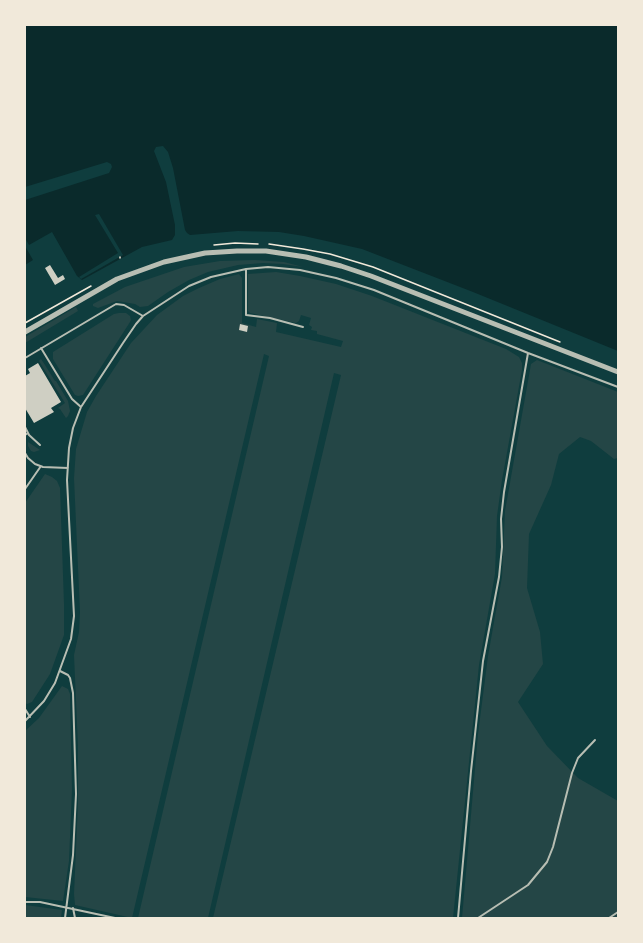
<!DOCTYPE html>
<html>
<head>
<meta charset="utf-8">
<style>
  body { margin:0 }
  #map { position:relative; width:643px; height:943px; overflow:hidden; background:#0f3d3e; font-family:Manrope,sans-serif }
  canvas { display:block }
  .frame { position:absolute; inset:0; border:26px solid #f1e9da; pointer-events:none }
</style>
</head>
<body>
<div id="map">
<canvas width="643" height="943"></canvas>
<div class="frame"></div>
</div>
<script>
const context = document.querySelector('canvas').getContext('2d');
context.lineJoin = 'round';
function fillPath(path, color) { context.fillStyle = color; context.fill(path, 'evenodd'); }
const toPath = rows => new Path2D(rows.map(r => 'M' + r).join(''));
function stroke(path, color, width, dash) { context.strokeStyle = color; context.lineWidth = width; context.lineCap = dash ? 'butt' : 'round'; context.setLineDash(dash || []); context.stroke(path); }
fillPath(toPath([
  [255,260,284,262,303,267,283,264,263,263,238,265,208,272,189,280,168,292,148,306,140,307,135,304,117,301,98,308,93,306,93,304,125,287,184,267,220,261],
  [276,272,300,276,336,284,372,296,506,349,519,357,522,363,522,370,502,480,497,516,495,574,479,665,453,918,213,918,341,375,334,373,208,918,138,918,269,356,264,354,132,918,75,905,74,894,78,803,78,746,74,655,79,632,80,612,74,478,76,449,87,412,96,396,131,343,157,315,183,296,199,288,220,279,239,274,242,278,242,323,256,327,257,319,277,323,276,332,341,347,343,341,317,334,317,331,311,330,312,327,309,325,311,318,301,315,299,321,296,323,250,313,248,311,248,274],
  [76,307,78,311,25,343,25,337],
  [119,313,126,313,130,316,131,320,130,322,83,395,78,396,75,395,53,359,53,352,114,314],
  [41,359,45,365,55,381,56,381,68,401,70,411,68,416,66,418,60,409,58,408,65,403,39,361],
  [537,360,618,392,618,458,614,459,591,441,580,437,559,454,551,485,529,534,527,588,540,632,543,664,518,702,547,746,578,778,618,801,618,918,462,918,478,734,488,656,502,577,505,511,531,364],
  [28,442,40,450,34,452,31,451,28,446],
  [45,474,52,477,57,481,60,488,64,604,64,635,50,674,32,702,27,704,25,703,25,503],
  [62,686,68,689,70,694,72,790,69,861,63,901,25,897,25,731,39,718],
  [25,905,62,910,61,918,25,918]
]), '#244646');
fillPath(toPath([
  [25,25,618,25,618,351,473,292,362,249,304,236,279,232,238,231,190,235,187,233,185,230,173,168,168,152,163,146,156,147,154,151,166,182,175,225,175,235,172,240,142,247,82,280,77,276,52,232,29,245,25,238,25,200,109,173,112,167,111,164,107,162,25,187],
  [25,246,33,260,25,265]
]), '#0a2a2b');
fillPath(toPath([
  [99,214,123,255,81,279,79,277,118,253,95,215]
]), '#0f3d3e');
fillPath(toPath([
  [50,265,58,278,63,275,65,279,55,285,45,268],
  [240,324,248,326,247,332,239,330],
  [38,363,61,402,51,408,54,412,34,423,25,408,25,376,30,373,28,369]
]), '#cfcfc3');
stroke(toPath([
  [269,244,303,249,330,254,373,267,560,342],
  [214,245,235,243,258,244],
  [120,257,120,258],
  [25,323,91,286]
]), '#f1e9da', 1.5);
stroke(toPath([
  [246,269,246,315,270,318,303,327],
  [41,348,72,399,81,407],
  [25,358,116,304,124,305,143,316],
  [25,427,28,433,25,435],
  [28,433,29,435,40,445],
  [25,453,28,458,35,464,43,467,68,468],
  [25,489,41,466],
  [60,671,68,675,70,678,73,693,76,794,73,855,65,918],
  [25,709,30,717],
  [25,721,44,701,55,683,71,639,74,616,67,480,69,448,73,428,81,407,123,343,136,324,143,316,189,286,211,277,246,269,268,267,300,270,336,278,374,290,528,353,618,387],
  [25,902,40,902,115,918],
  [73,908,75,918],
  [458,918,471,771,483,661,499,577,502,547,501,519,504,492,528,353],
  [478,918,528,885,547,862,553,847,572,773,578,758,595,740],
  [609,918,618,912]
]), '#b8beb3', 2);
stroke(toPath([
  [25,332,117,279,164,262,205,253,237,251,266,251,306,257,341,266,371,276,618,372]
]), '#b8beb3', 5);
</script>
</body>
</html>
